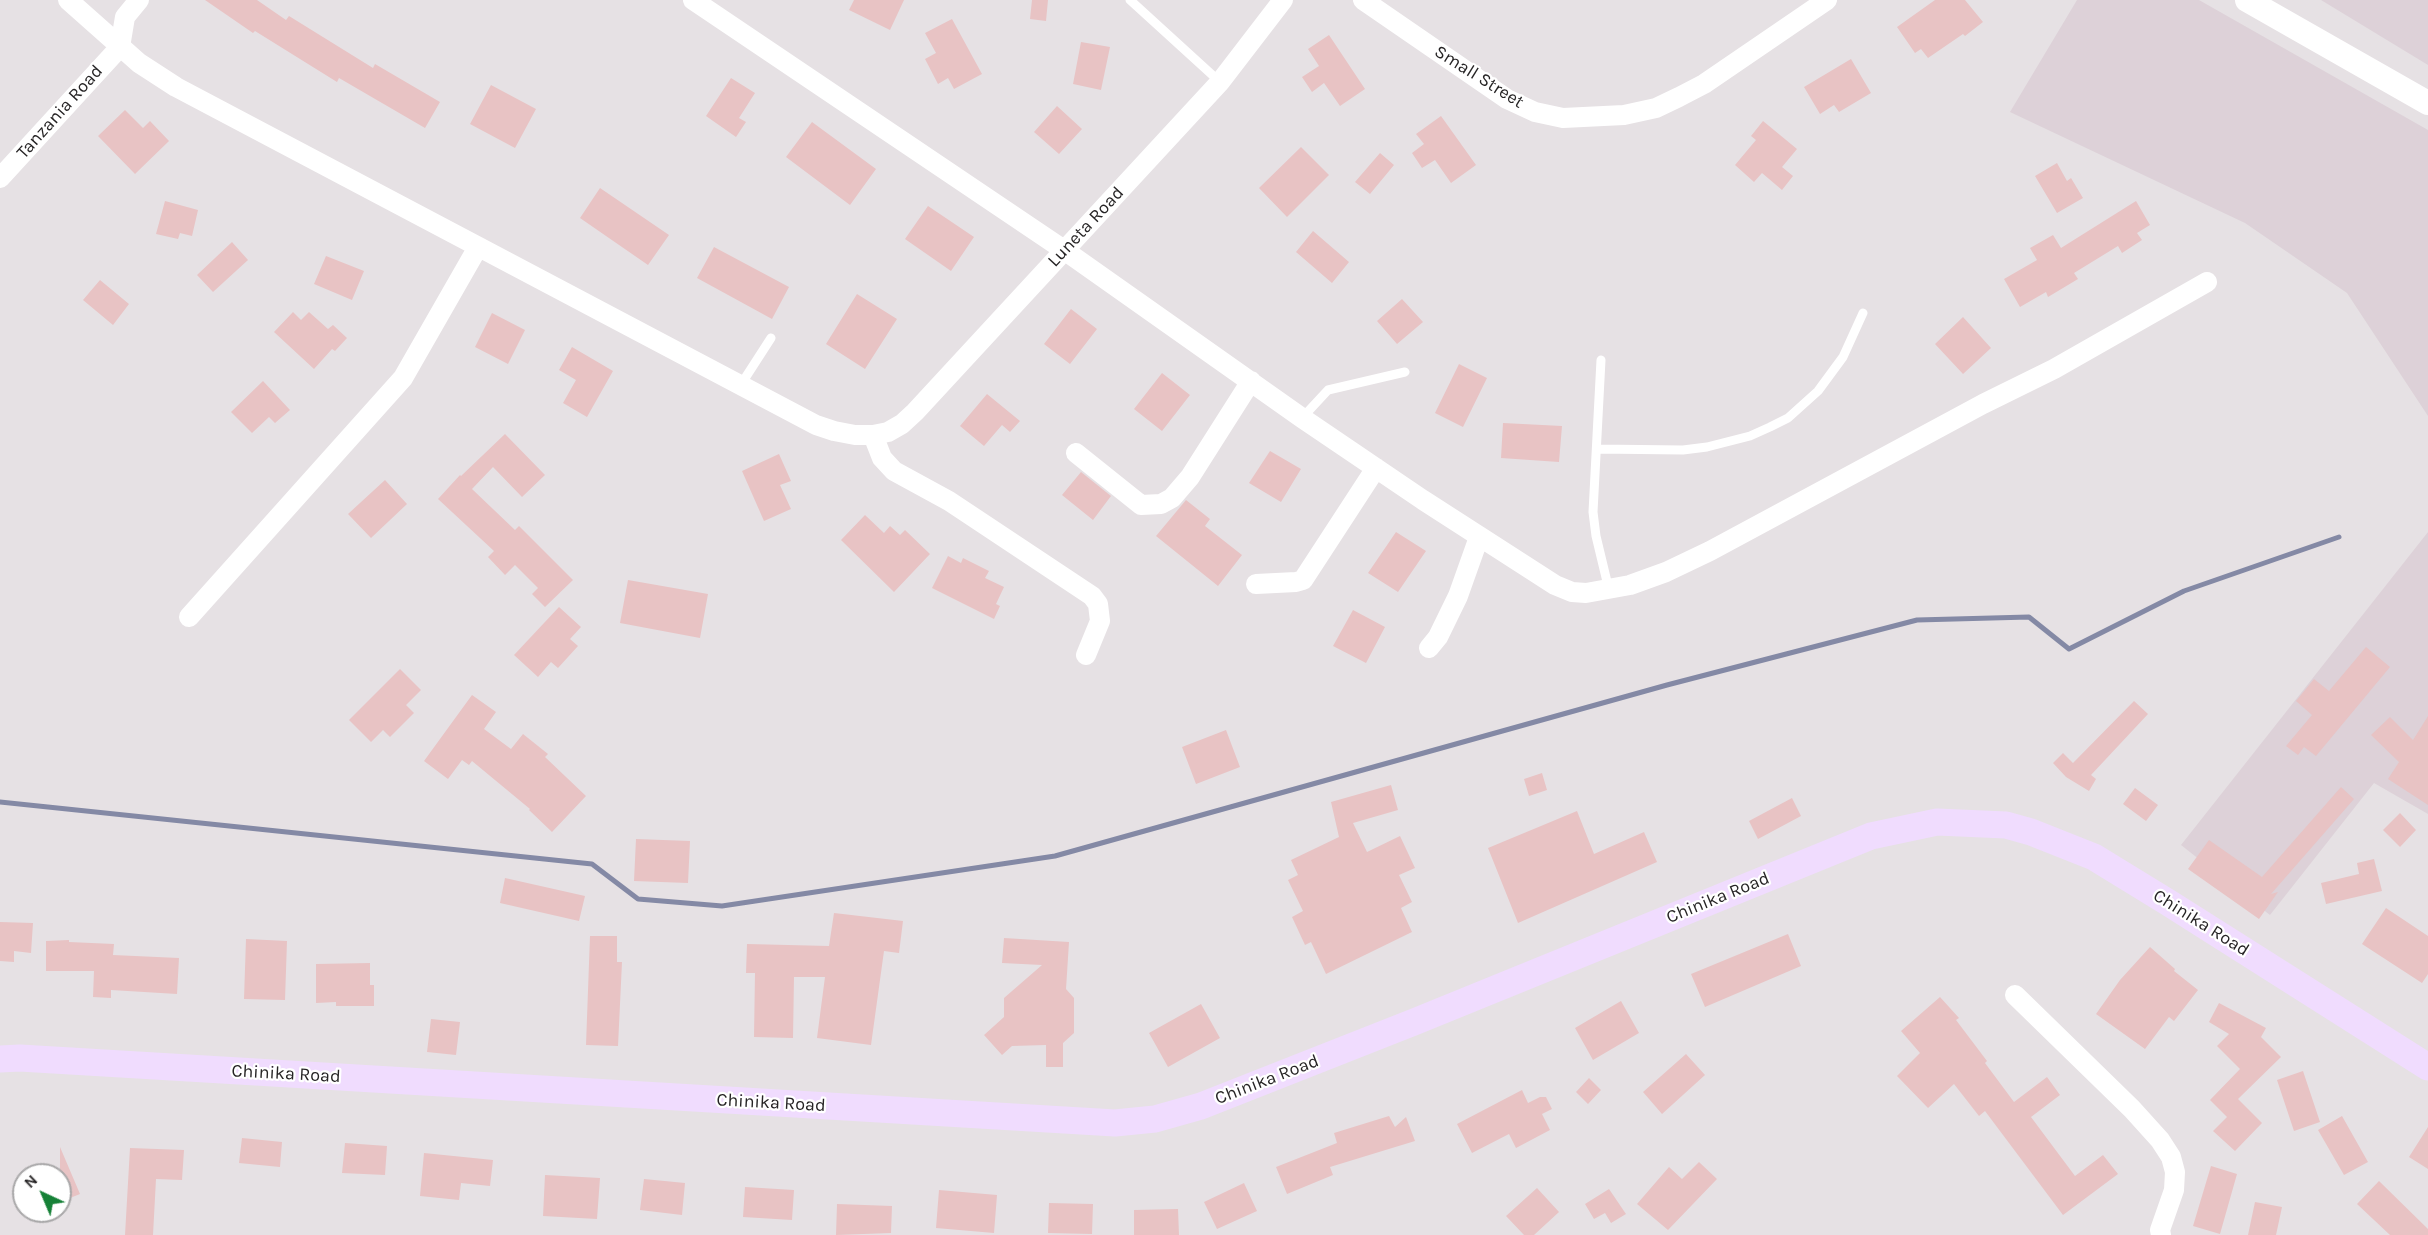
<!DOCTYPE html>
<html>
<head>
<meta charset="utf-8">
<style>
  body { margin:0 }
  #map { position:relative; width:2428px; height:1235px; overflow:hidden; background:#e6e1e4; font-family:Karla,sans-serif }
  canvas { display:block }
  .north { position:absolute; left:12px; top:1163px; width:60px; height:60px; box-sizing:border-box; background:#fff; border:2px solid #a8a7a8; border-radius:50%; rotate:316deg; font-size:16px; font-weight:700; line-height:24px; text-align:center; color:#262425 }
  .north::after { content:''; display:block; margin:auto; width:21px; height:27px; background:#168137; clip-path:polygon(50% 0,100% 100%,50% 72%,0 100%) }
</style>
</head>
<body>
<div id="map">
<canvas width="2428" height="1235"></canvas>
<div class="north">N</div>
</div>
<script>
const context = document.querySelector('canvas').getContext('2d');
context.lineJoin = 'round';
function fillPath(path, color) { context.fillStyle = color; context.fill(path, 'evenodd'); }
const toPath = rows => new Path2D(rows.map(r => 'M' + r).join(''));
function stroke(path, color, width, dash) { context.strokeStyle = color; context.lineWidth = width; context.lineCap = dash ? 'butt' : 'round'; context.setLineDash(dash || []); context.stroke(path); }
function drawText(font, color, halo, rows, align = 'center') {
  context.font = font + ' Karla,sans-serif'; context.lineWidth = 4.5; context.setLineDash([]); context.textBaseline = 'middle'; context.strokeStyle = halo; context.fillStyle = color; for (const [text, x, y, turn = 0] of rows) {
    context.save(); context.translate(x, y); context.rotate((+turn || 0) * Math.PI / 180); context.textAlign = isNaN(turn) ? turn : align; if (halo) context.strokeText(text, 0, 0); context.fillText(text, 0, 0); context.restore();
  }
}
fillPath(toPath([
  [2077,0,2199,0,2428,130,2428,416,2347,293,2245,223,2010,112],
  [2321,0,2428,0,2428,65],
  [2428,532,2428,814,2374,783,2270,915,2181,845]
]), '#ddd1d8');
stroke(toPath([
  [0,802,592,864,638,899,722,906,1055,856,1667,685,1917,620,2029,617,2069,649,2184,591,2339,537]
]), '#8489a5', 5);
fillPath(toPath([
  [205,0,257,0,286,20,289,16,373,68,375,64,440,102,425,128,339,78,337,82,255,31,253,33],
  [854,0,904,0,890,30,849,10],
  [1032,0,1048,0,1046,21,1030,19],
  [1935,0,1965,0,1983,22,1965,36,1963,34,1928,58,1921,49,1915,53,1897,27],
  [952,19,982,74,954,89,948,78,938,84,925,59,936,53,925,33],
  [1329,35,1365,89,1340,106,1324,83,1312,92,1302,77,1319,66,1308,49],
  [1081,42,1110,47,1101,90,1073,84],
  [1851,59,1871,93,1839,112,1834,105,1820,114,1804,87],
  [731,78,755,93,739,118,746,122,736,137,706,116],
  [491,85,536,109,515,148,470,124],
  [1057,106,1082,129,1059,154,1034,132],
  [125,110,143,128,150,121,169,141,135,174,98,136],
  [1441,116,1476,165,1451,183,1435,160,1422,168,1412,153,1424,144,1416,134],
  [1763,121,1797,149,1782,167,1793,176,1782,190,1762,173,1754,182,1735,165,1756,140,1751,136],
  [812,122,876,169,850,205,786,157],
  [1301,147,1329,175,1287,217,1259,188],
  [1380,153,1394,165,1370,194,1355,182],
  [2057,163,2067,181,2071,178,2083,198,2057,213,2035,176],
  [600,188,669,235,648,265,580,218],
  [165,201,198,210,192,236,180,233,178,239,156,234],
  [2136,201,2150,225,2137,233,2142,240,2122,253,2118,246,2074,273,2078,279,2048,297,2046,292,2020,307,2004,279,2037,260,2030,248,2053,235,2061,248],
  [928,206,974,237,951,271,905,239],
  [1313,231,1349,262,1332,283,1296,252],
  [232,242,248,260,213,292,197,275],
  [714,247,789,287,772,319,697,278],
  [326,256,364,271,352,300,314,284],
  [100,280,129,304,113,325,83,300],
  [857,294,897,319,865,369,826,344],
  [1402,299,1423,322,1397,344,1377,321],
  [1071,309,1097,329,1070,364,1044,344],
  [293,312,301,320,309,312,328,329,333,325,347,338,335,351,332,349,314,369,274,332],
  [492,313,525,330,508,364,475,347],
  [1963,317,1991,348,1963,374,1935,344],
  [572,347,613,371,587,417,563,403,576,380,559,370],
  [1459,364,1487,378,1463,427,1435,413],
  [1162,373,1190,395,1162,431,1134,409],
  [263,381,290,410,275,423,269,417,252,433,231,412],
  [987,394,1020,421,1010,432,1002,425,984,446,960,426],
  [1503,423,1562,426,1559,462,1501,458],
  [505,434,545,475,522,497,493,467,472,489,515,530,519,526,573,580,545,607,532,594,538,588,515,565,505,575,488,557,494,551,438,499,460,475,461,476],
  [1270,451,1301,469,1281,502,1249,483],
  [779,454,791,481,780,485,791,509,764,521,742,471],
  [1081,472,1111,496,1093,520,1062,495],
  [385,480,407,504,371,538,348,514],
  [1186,500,1210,519,1205,526,1242,555,1218,586,1156,536],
  [865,515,884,533,890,526,900,535,905,530,930,554,894,592,841,540],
  [1396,532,1426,551,1398,592,1368,573],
  [948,556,961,563,963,558,989,571,985,578,1004,587,996,604,1000,606,994,619,932,588],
  [628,580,708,594,700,638,620,623],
  [559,607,581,627,570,639,578,646,558,668,551,662,538,677,514,655],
  [1353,610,1385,627,1366,663,1333,646],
  [2366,647,2390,667,2316,756,2304,747,2298,755,2286,746,2312,715,2296,701,2314,679,2329,691],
  [400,669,421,690,406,705,414,713,390,737,383,730,371,742,349,720],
  [472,695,496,712,484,729,511,749,523,734,548,754,545,757,586,796,552,832,529,810,530,809,472,761,469,765,462,760,448,779,424,761],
  [2134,701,2148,714,2091,775,2096,779,2089,791,2066,777,2053,763,2063,753,2073,763],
  [2428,716,2428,805,2388,779,2399,762,2371,735,2390,717,2413,740],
  [1226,730,1240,767,1196,784,1182,747],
  [1542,773,1547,790,1529,796,1524,779],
  [1391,785,1398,810,1353,823,1367,852,1400,836,1415,868,1399,875,1412,902,1401,908,1412,932,1326,974,1311,942,1305,945,1292,917,1303,911,1288,880,1298,875,1291,860,1339,837,1331,802],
  [2341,787,2354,799,2271,894,2278,892,2259,919,2188,869,2209,840,2262,877],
  [2135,788,2158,805,2146,821,2123,804],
  [1792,798,1801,816,1758,839,1749,821],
  [1577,811,1594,854,1644,832,1657,862,1518,923,1488,848],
  [2400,813,2416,830,2400,847,2383,830],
  [636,839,690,841,688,883,634,881],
  [2374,859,2382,891,2326,904,2321,883,2359,874,2357,863],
  [505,878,585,896,579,921,500,903],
  [2386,908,2428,936,2428,974,2422,983,2362,944],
  [834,913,903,921,899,953,884,951,871,1045,817,1038,825,977,794,977,793,1038,754,1037,755,973,746,973,747,944,829,946],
  [0,922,33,923,31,953,14,951,14,962,0,961],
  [1788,934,1801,966,1705,1007,1691,974],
  [590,936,617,936,617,962,622,962,618,1046,586,1045],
  [1004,938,1069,942,1066,989,1074,998,1074,1033,1063,1043,1063,1067,1046,1067,1046,1045,1012,1046,1002,1055,984,1035,1004,1017,1004,998,1042,965,1002,963],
  [246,939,287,941,285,1000,244,999],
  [69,940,69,942,114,944,113,955,179,958,177,994,111,990,111,998,93,997,94,971,46,971,46,941],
  [2150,947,2175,969,2174,971,2198,990,2174,1021,2169,1017,2145,1049,2096,1014,2120,980],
  [370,963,370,985,374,985,374,1006,336,1006,336,1002,316,1003,316,964],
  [1940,997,1959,1018,1956,1020,1987,1061,1985,1063,2014,1102,2047,1077,2060,1095,2031,1117,2075,1176,2103,1155,2118,1174,2063,1215,1985,1111,1979,1116,1954,1084,1928,1108,1897,1076,1920,1053,1901,1031],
  [1621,1001,1639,1033,1593,1060,1575,1028],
  [2219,1003,2266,1028,2261,1037,2281,1057,2238,1099,2262,1123,2235,1151,2213,1131,2227,1117,2210,1100,2240,1069,2217,1046,2229,1034,2209,1022],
  [1201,1004,1220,1038,1168,1067,1149,1033],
  [431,1019,460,1022,456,1055,427,1052],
  [1686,1054,1705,1075,1662,1114,1643,1092],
  [2303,1071,2320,1122,2294,1131,2277,1080],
  [1589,1078,1601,1090,1588,1104,1576,1092],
  [1522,1090,1528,1103,1540,1097,1546,1097,1552,1109,1542,1114,1550,1130,1516,1148,1509,1134,1472,1153,1457,1124],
  [1389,1116,1395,1127,1406,1117,1415,1141,1330,1167,1333,1175,1287,1194,1276,1167,1337,1143,1334,1133],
  [2342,1116,2368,1162,2344,1175,2318,1130],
  [2428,1127,2428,1169,2409,1157],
  [242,1138,282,1142,280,1167,239,1163],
  [345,1143,387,1146,385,1175,342,1173],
  [60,1147,80,1194,60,1202],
  [130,1148,184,1150,182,1180,156,1179,153,1235,125,1235],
  [424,1153,493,1160,490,1186,461,1183,459,1200,420,1196],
  [1699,1162,1717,1179,1668,1230,1637,1204,1669,1167,1682,1179],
  [2211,1166,2237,1174,2220,1234,2193,1226],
  [545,1175,600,1178,597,1219,543,1216],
  [644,1179,685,1183,682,1215,640,1210],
  [2379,1181,2428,1229,2428,1235,2390,1235,2357,1204],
  [1244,1183,1257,1211,1217,1229,1204,1202],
  [745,1187,794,1190,792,1220,743,1217],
  [1537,1188,1559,1212,1534,1235,1524,1235,1506,1216],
  [1609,1189,1626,1214,1611,1223,1605,1213,1594,1219,1585,1204],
  [939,1190,997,1195,994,1233,936,1228],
  [2255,1202,2282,1207,2276,1235,2248,1235],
  [1049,1203,1093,1204,1092,1234,1048,1233],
  [837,1204,892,1206,891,1233,836,1235],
  [1178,1209,1179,1235,1134,1235,1134,1210]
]), '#e8c3c4');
stroke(toPath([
  [1130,0,1220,82],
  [1601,360,1593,512,1596,536,1609,590],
  [740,386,771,338],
  [1302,418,1328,390,1405,372],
  [1597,449,1683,450,1707,447,1750,436,1770,427,1788,418,1818,391,1843,357,1863,313]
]), '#fff', 9);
stroke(toPath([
  [68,0,139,63,176,87,816,425,834,431,855,435,873,435,888,432,902,424,915,412,1220,82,1283,0],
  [693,0,1064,250,1302,418,1423,500,1555,585,1572,592,1586,593,1630,585,1666,572,1710,551,1983,404,2054,369,2207,282],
  [1363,0,1507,99,1535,112,1563,118,1624,115,1656,108,1679,97,1704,84,1827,0],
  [0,178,120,47,125,17,139,0],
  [873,435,882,458,894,471,949,501,1092,596,1098,604,1100,621,1086,655],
  [1076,453,1141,505,1161,504,1172,498,1190,477,1251,381],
  [1256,584,1296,582,1303,580,1376,468],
  [189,617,403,378,478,247],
  [1429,648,1438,637,1458,596,1479,537],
  [2015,995,2132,1109,2160,1140,2171,1157,2175,1172,2174,1190,2160,1230,2161,1235]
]), '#fff', 20);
stroke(toPath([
  [2247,0,2428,103]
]), '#fff', 24);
stroke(toPath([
  [0,1059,20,1058,1115,1123,1155,1119,1201,1106,1414,1022,1871,836,1937,822,2006,825,2031,832,2094,857,2169,903,2428,1067]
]), '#f0dcfe', 27);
drawText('18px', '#262425', '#fff', [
  ["Small Street",1479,77,32],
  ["Tanzania Road",60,112,-48],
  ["Luneta Road",1086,227,-47],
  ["Chinika Road",1718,898,-22],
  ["Chinika Road",2201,923,32],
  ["Chinika Road",286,1074,3],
  ["Chinika Road",1267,1080,-21],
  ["Chinika Road",771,1103,3]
]);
</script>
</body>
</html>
